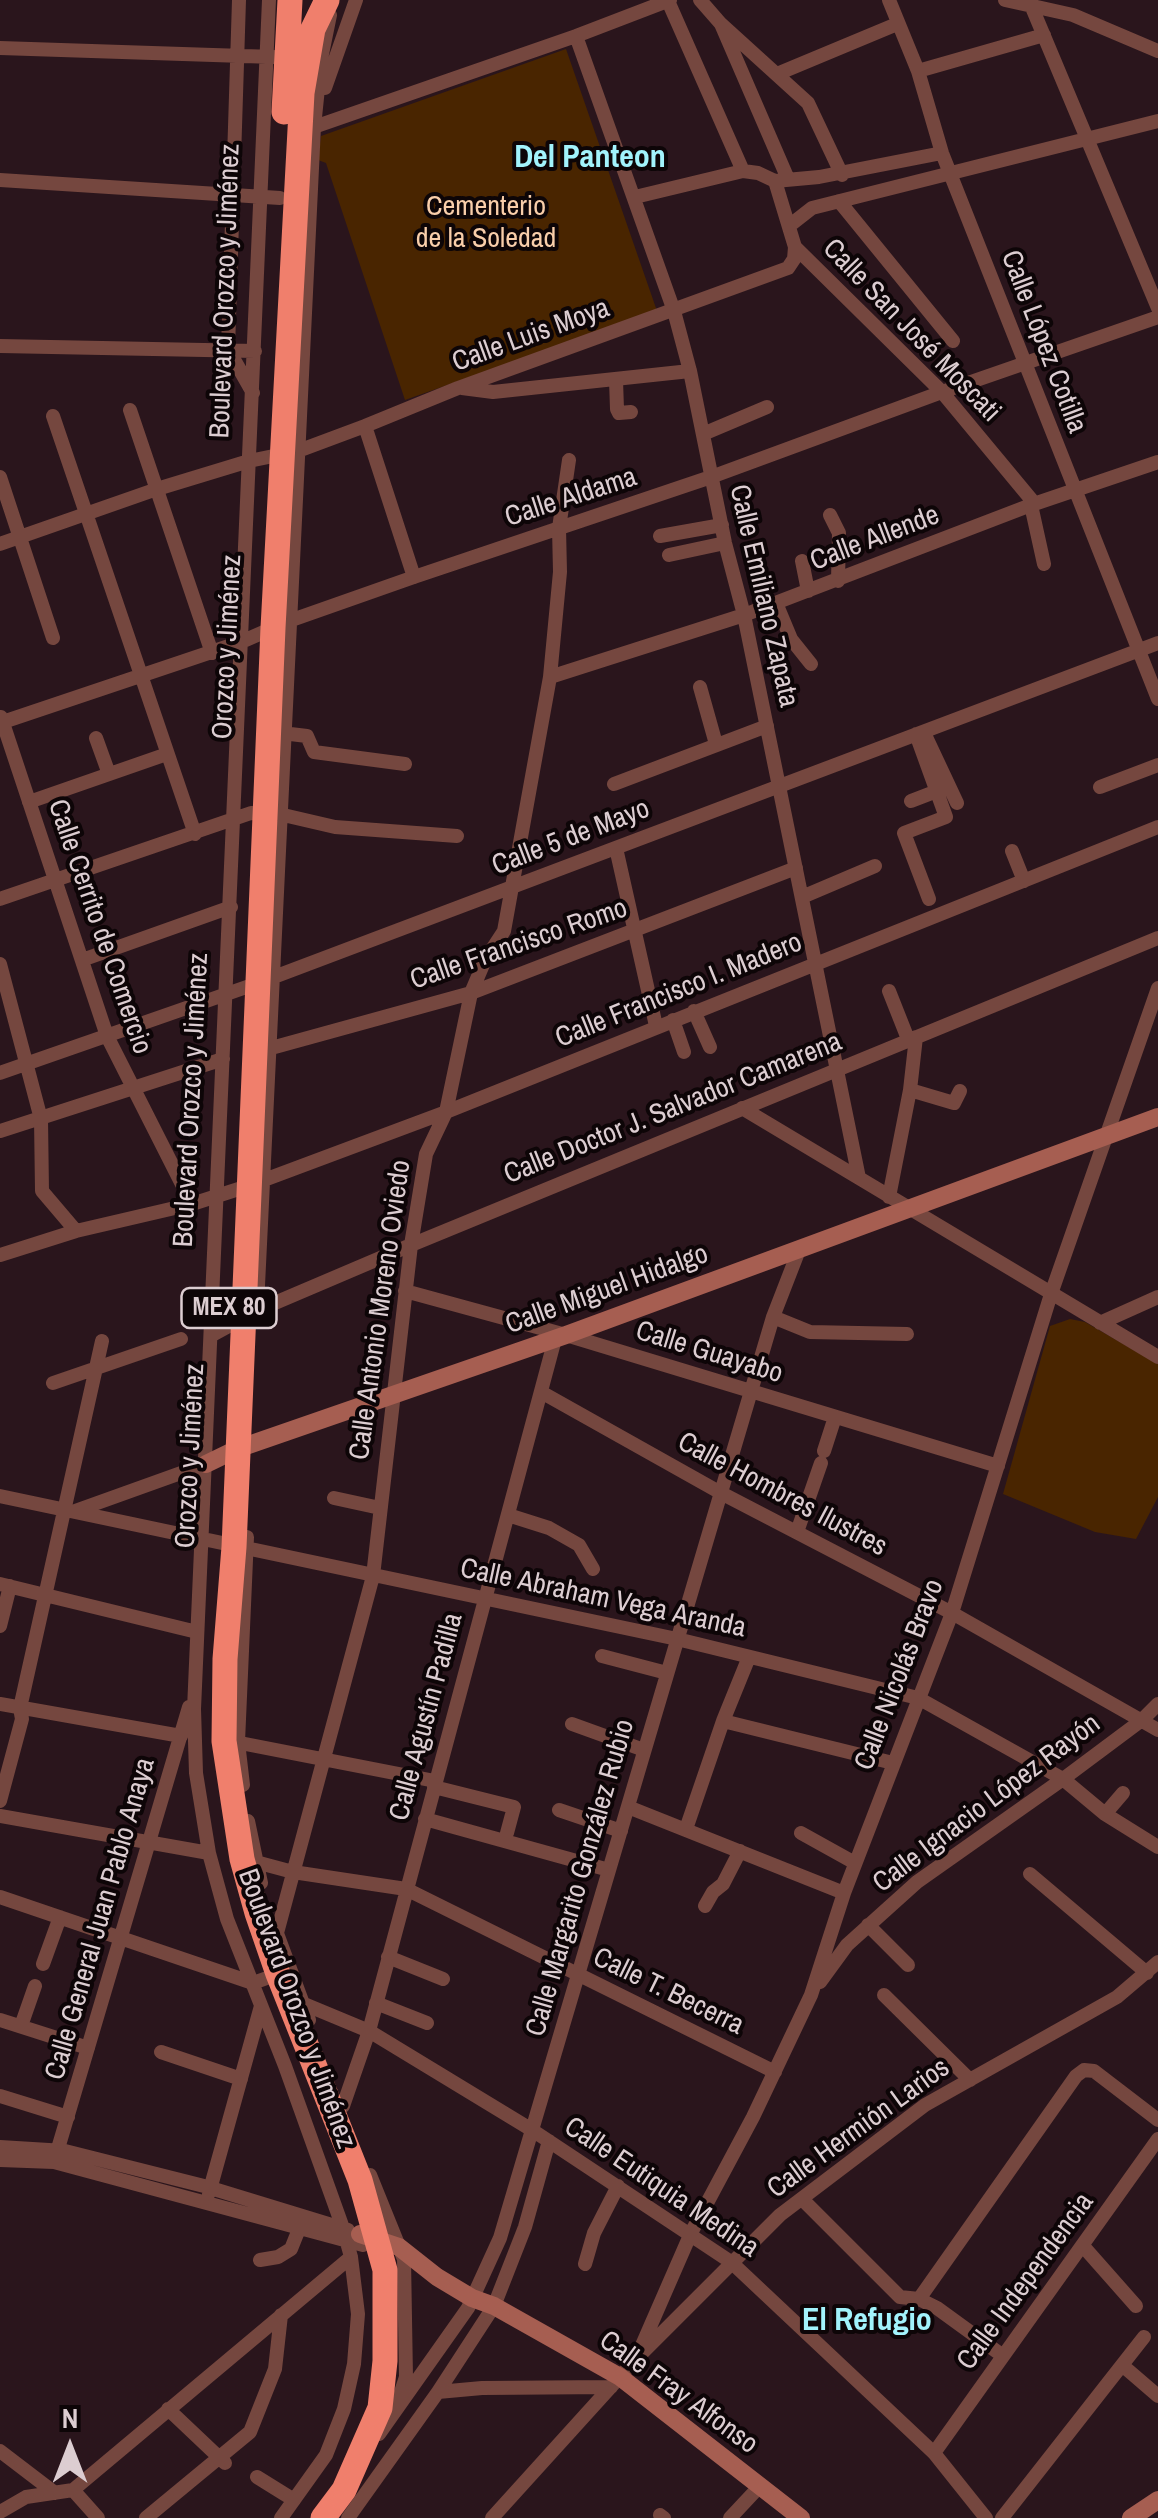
<!DOCTYPE html>
<html>
<head>
<meta charset="utf-8">
<style>
  body { margin:0 }
  #map { position:relative; width:1158px; height:2518px; overflow:hidden; background:#2a151c; font-family:"Archivo Narrow",sans-serif }
  canvas { display:block }
  .north { position:absolute; left:20px; top:2398px; width:100px; height:100px; -webkit-text-stroke:8px #0d0507; paint-order:stroke; rotate:0deg; font-size:28px; font-weight:700; line-height:40px; text-align:center; color:#dccdd1 }
  .north::after { content:''; display:block; margin:auto; width:35px; height:45px; background:#dccdd1; clip-path:polygon(50% 0,100% 100%,50% 72%,0 100%) }
</style>
</head>
<body>
<div id="map">
<canvas width="1158" height="2518"></canvas>
<div class="north">N</div>
</div>
<script>
const context = document.querySelector('canvas').getContext('2d');
context.lineJoin = 'round';
function fillPath(path, color) { context.fillStyle = color; context.fill(path, 'evenodd'); }
const toPath = rows => new Path2D(rows.map(r => 'M' + r).join(''));
function stroke(path, color, width, dash) { context.strokeStyle = color; context.lineWidth = width; context.lineCap = dash ? 'butt' : 'round'; context.setLineDash(dash || []); context.stroke(path); }
function drawText(font, color, halo, rows, align = 'center') {
  context.font = font + ' "Archivo Narrow",sans-serif'; context.lineWidth = 8; context.setLineDash([]); context.textBaseline = 'middle'; context.strokeStyle = halo; context.fillStyle = color; for (const [text, x, y, turn = 0] of rows) {
    context.save(); context.translate(x, y); context.rotate((+turn || 0) * Math.PI / 180); context.textAlign = isNaN(turn) ? turn : align; if (halo) context.strokeText(text, 0, 0); context.fillText(text, 0, 0); context.restore();
  }
}
fillPath(toPath([
  [566,49,657,311,405,400,326,163,318,160,321,136],
  [1070,1319,1085,1322,1158,1364,1158,1497,1136,1539,1095,1532,1003,1494,1050,1326]
]), '#492500');
stroke(toPath([
  [239,0,228,349,253,393],
  [269,0,194,1709,196,1773,209,1853,227,1919,285,2066,343,2228,351,2257,358,2314,354,2364,344,2409,326,2455,281,2518],
  [700,0,721,24,808,103,842,175],
  [889,0,918,71,942,153,1158,699],
  [1005,0,1073,15,1158,51],
  [668,1,743,171],
  [1031,5,1158,308],
  [721,24,788,179],
  [576,36,674,311,690,371,725,543,744,615,859,1178],
  [0,48,274,57],
  [918,71,1044,35],
  [777,74,897,24],
  [325,88,356,0],
  [314,127,576,36,670,0],
  [0,180,280,198],
  [775,181,795,247,942,392,1035,504],
  [635,197,743,171,758,173,775,181,819,177,942,153],
  [839,201,953,341],
  [789,226,812,208,1158,121],
  [0,346,255,351],
  [616,380,617,409,619,413,631,412],
  [462,388,493,392,690,371],
  [130,410,212,653],
  [53,416,195,834],
  [365,426,414,577],
  [703,434,767,407],
  [0,477,53,638],
  [1031,505,1044,564],
  [830,515,839,533,838,581],
  [660,536,722,525],
  [0,544,157,489,249,461,298,451,365,426,458,388,788,268,794,259,795,247],
  [669,555,725,543],
  [802,561,808,591],
  [776,603,791,639,811,664],
  [550,677,744,615,1031,505,1158,462],
  [700,687,716,744],
  [1,717,107,1036,192,1204],
  [0,723,241,642,289,621,414,577,711,477,942,392,1158,317],
  [282,733,307,736,314,752,405,764],
  [916,734,946,817,904,833,929,899],
  [926,737,957,803],
  [96,738,109,774],
  [614,784,767,726],
  [1100,787,1158,765],
  [911,801,937,791],
  [29,802,167,754],
  [616,848,656,1026],
  [1012,851,1024,881],
  [802,897,875,866],
  [0,899,251,813,279,814,335,827,457,836],
  [82,960,231,907],
  [0,964,41,1119,42,1191,76,1231],
  [889,991,908,1039],
  [694,1011,710,1047],
  [673,1020,684,1052],
  [264,1050,471,993,796,868],
  [0,1073,258,983,1158,643],
  [910,1090,954,1103,960,1091],
  [742,1108,1158,1357],
  [0,1131,223,1059],
  [889,1197,910,1090,916,1037],
  [0,1255,76,1231,192,1204,248,1186,446,1112,1158,827],
  [405,1291,566,1335,998,1466],
  [257,1306,314,127,321,59,330,15],
  [773,1317,810,1332,907,1334],
  [1100,1323,1158,1297],
  [212,1335,256,1311,411,1245,1158,938],
  [53,1383,181,1339],
  [541,1392,721,1493,952,1613,1158,1730],
  [824,1451,835,1417],
  [0,1496,677,1639,918,1698,1063,1779,1105,1814,1158,1847],
  [334,1498,380,1508],
  [75,1511,206,1464],
  [508,1515,549,1528,579,1545,593,1569],
  [797,1532,821,1463],
  [0,1584,197,1632],
  [0,1626,10,1586],
  [602,1656,667,1673],
  [0,1704,181,1736],
  [723,1721,893,1763],
  [572,1724,644,1750],
  [230,1741,435,1781],
  [243,1785,238,1742,247,1537],
  [434,1787,514,1807,507,1833],
  [0,1801,22,1719,20,1708,102,1341],
  [628,1807,844,1893],
  [559,1810,621,1831],
  [1105,1814,1123,1793],
  [0,1816,209,1853],
  [425,1819,609,1870],
  [248,1821,261,1883],
  [686,1829,723,1721,749,1657],
  [801,1833,855,1863],
  [252,1861,293,1872,406,1889,775,2072],
  [1030,1874,1147,1973],
  [0,1897,253,1983,278,1974],
  [705,1906,713,1892,723,1884,740,1851],
  [868,1925,908,1965],
  [275,1928,309,2020],
  [277,1933,373,1576,411,1245,426,1154,446,1112,471,993,485,960,504,931,550,677,560,572,559,528,569,460],
  [388,1957,443,1979],
  [43,1964,60,1917],
  [820,1982,847,1945,917,1882,1063,1779,1142,1720,1158,1704],
  [884,1995,970,2080],
  [376,2003,427,2023],
  [304,2004,369,2031,532,2130,731,2262,934,2453,986,2518],
  [0,2020,88,2048],
  [21,2026,35,1986],
  [161,2052,241,2079],
  [0,2096,68,2117],
  [343,2106,369,2031,555,1339],
  [0,2147,65,2151,204,2186,348,2230],
  [0,2160,54,2162,363,2245],
  [54,2162,189,1707],
  [370,2175,404,2259,406,2377,396,2407],
  [209,2193,261,2006],
  [802,2199,900,2297,919,2299,937,2308,1003,2356],
  [1083,2246,1136,2306],
  [260,2260,278,2257,291,2249,299,2229],
  [585,2264,594,2233,618,2186],
  [919,2299,1076,2076,1084,2070,1094,2071,1158,2120],
  [636,2359,691,2233,753,2117,811,1995,844,1893,952,1613,1051,1294,1158,988],
  [1122,2365,1158,2396],
  [438,2392,482,2388,611,2387],
  [168,2409,225,2463],
  [379,2434,468,2308,500,2238,773,1317,799,1250],
  [0,2451,55,2493],
  [934,2453,1158,2139],
  [257,2477,294,2500],
  [73,2490,98,2518],
  [0,2512,26,2497,73,2490,351,2257],
  [660,2515,664,2518],
  [146,2518,250,2432,275,2369,281,2315],
  [348,2518,438,2392,494,2306,525,2227,549,2141],
  [492,2518,636,2359,780,2215,925,2105,1117,1997,1158,1962],
  [730,2518,759,2487],
  [1002,2518,1144,2337]
]), '#75473f', 14);
stroke(toPath([
  [206,1464,237,1449,566,1335,1158,1117],
  [360,2234,399,2247,437,2277,472,2298,494,2306,620,2377,801,2518],
  [1131,2518,1158,2500]
]), '#a65e51', 18);
stroke(toPath([
  [284,112,290,0],
  [323,2518,344,2490,380,2408,385,2361,385,2270,360,2180,278,1974,257,1913,242,1859,224,1741,225,1659,234,1547,273,628,302,93,313,29,327,0]
]), '#f07f6c', 25);
for (const [x, y, w] of [
  [229,1308,95]
]) { const box = new Path2D(); box.roundRect(x - w / 2, y - 20, w, 40, 8); context.fillStyle = '#0d0507'; context.fill(box); stroke(box, '#dccdd1', 2.5); }
drawText('bold 25px', '#dccdd1', null, [
  ["MEX 80",229,1308]
]);
drawText('28px', '#f9ceaa', '#0d0507', [
  ["Cementerio",486,207],
  ["de la Soledad",486,239]
]);
drawText('28px', '#dccdd1', '#0d0507', [
  ["Boulevard Orozco y Jiménez",226,291,-88],
  ["Calle San José Moscati",911,331,46],
  ["Calle Luis Moya",531,336,-20],
  ["Calle López Cotilla",1043,342,69],
  ["Calle Aldama",571,498,-18],
  ["Calle Allende",875,539,-21],
  ["Calle Emiliano Zapata",763,596,77],
  ["Orozco y Jiménez",228,647,-87],
  ["Calle 5 de Mayo",571,838,-21],
  ["Calle Cerrito de Comercio",99,927,71],
  ["Calle Francisco Romo",519,945,-19],
  ["Calle Francisco I. Madero",679,991,-22],
  ["Boulevard Orozco y Jiménez",192,1100,-87],
  ["Calle Doctor J. Salvador Camarena",673,1109,-22],
  ["Calle Miguel Hidalgo",607,1290,-20],
  ["Calle Antonio Moreno Oviedo",381,1310,-82],
  ["Calle Guayabo",709,1353,17],
  ["Orozco y Jiménez",191,1456,-87],
  ["Calle Hombres Ilustres",782,1495,28],
  ["Calle Abraham Vega Aranda",603,1599,12],
  ["Calle Nicolás Bravo",900,1675,-69],
  ["Calle Agustín Padilla",427,1717,-75],
  ["Calle Ignacio López Rayón",987,1804,-37],
  ["Calle Margarito González Rubio",581,1878,-74],
  ["Calle General Juan Pablo Anaya",101,1919,-74],
  ["Calle T. Becerra",668,1992,26],
  ["Boulevard Orozco y Jiménez",296,2009,70],
  ["Calle Hermión Larios",859,2129,-36],
  ["Calle Eutiquia Medina",661,2188,34],
  ["Calle Independencia",1026,2282,-54],
  ["Calle Fray Alfonso",678,2393,36]
]);
drawText('bold 32px', '#a2f3fc', '#0d0507', [
  ["Del Panteon",590,158],
  ["El Refugio",867,2321]
]);
</script>
</body>
</html>
